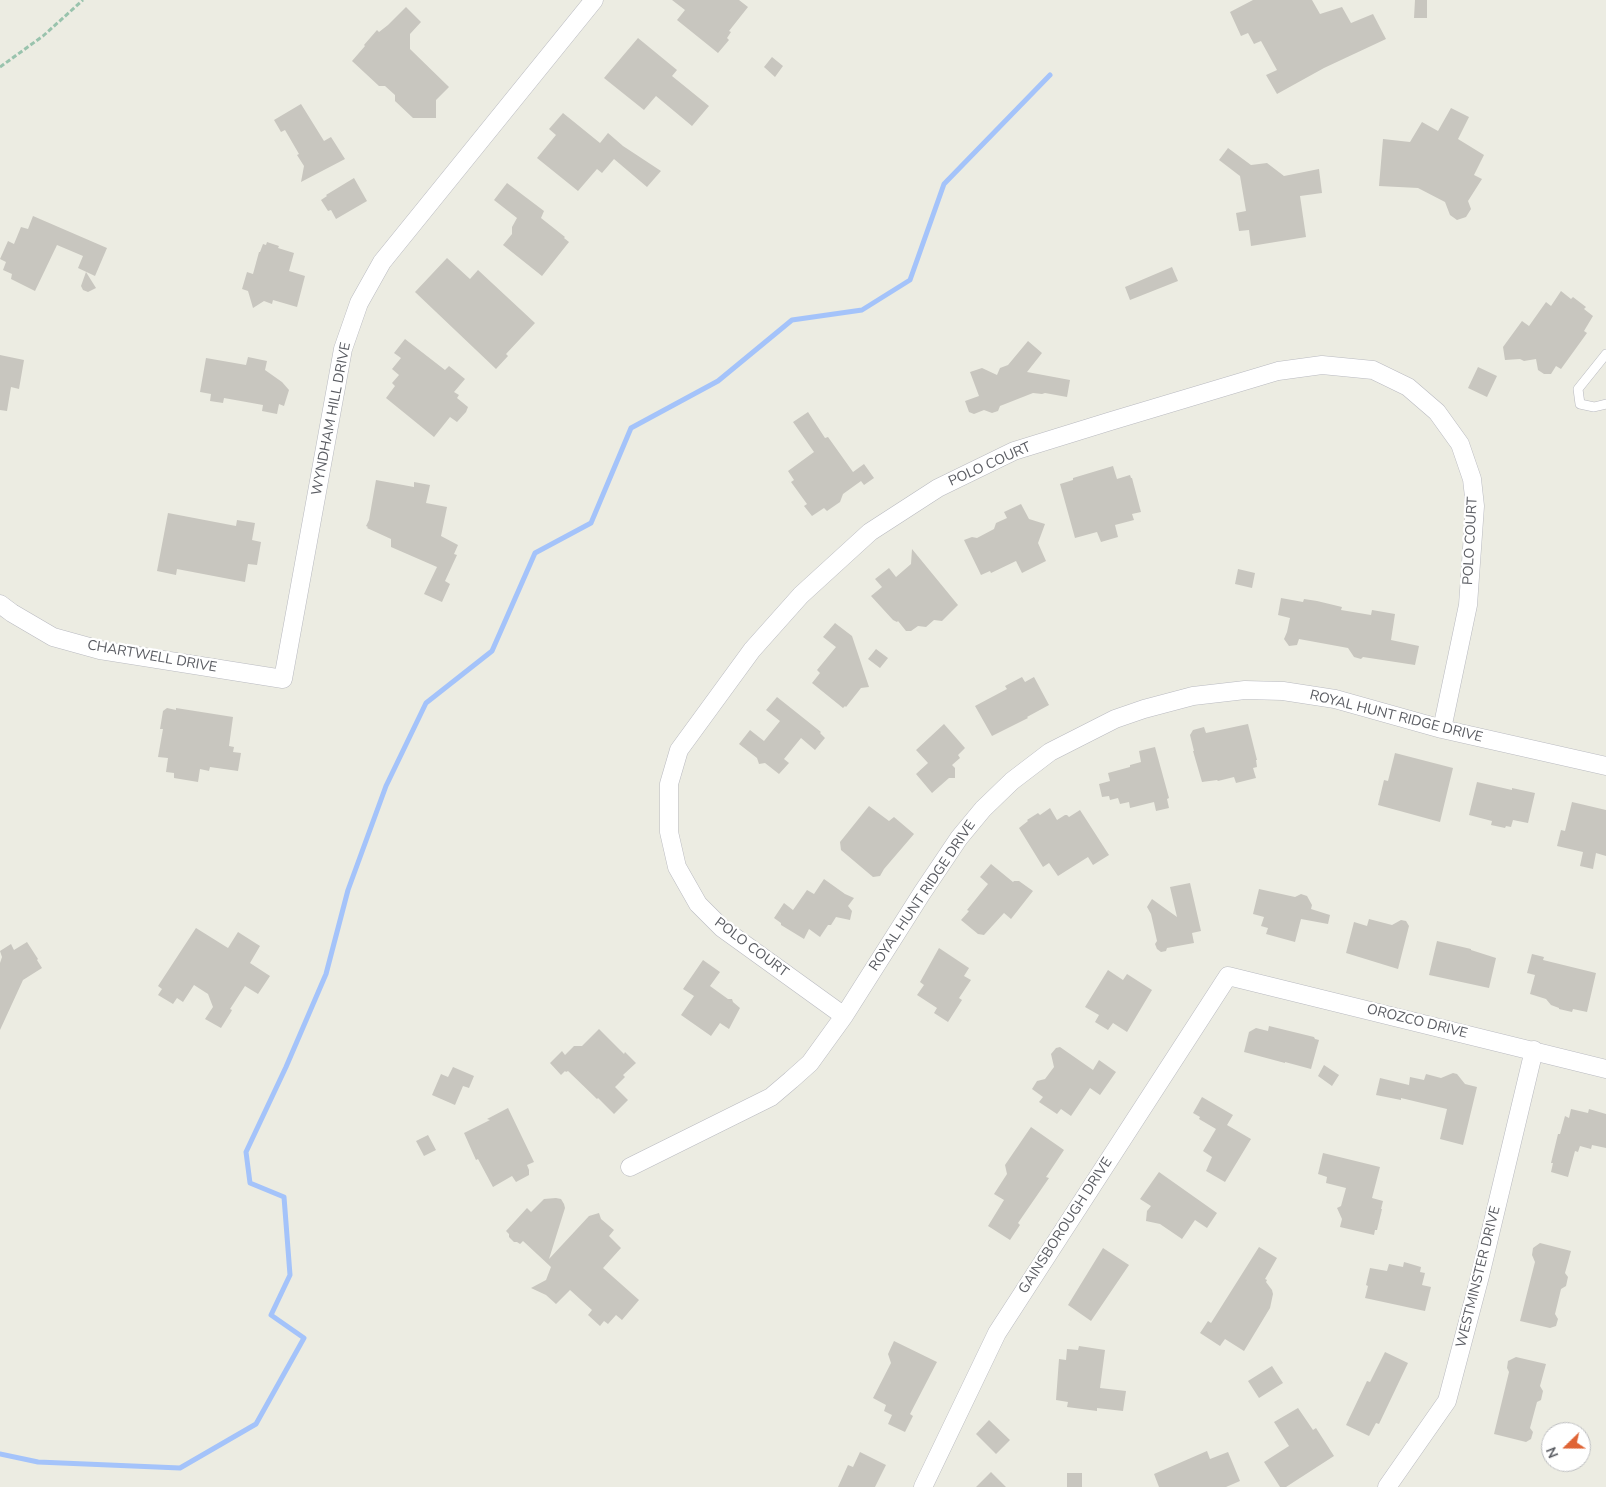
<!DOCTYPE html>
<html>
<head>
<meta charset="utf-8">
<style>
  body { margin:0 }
  #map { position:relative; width:1606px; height:1487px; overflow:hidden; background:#ecece2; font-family:"Nunito Sans",sans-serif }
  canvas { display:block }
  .north { position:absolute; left:1541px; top:1422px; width:50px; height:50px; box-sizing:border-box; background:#fff; border:1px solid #bdbec0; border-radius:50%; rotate:248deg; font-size:14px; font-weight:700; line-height:20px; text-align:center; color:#5a5c62 }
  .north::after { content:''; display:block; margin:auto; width:18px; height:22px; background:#df6435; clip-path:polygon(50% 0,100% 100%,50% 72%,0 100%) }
</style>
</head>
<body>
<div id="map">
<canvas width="1606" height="1487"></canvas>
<div class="north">N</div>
</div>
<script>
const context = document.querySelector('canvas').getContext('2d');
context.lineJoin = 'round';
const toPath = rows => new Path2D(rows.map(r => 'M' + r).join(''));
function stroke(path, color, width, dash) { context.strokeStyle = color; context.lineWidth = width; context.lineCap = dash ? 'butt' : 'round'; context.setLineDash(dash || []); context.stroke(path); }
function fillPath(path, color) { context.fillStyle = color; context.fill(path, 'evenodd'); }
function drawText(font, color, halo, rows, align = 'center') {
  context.font = font + ' "Nunito Sans",sans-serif'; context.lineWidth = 4.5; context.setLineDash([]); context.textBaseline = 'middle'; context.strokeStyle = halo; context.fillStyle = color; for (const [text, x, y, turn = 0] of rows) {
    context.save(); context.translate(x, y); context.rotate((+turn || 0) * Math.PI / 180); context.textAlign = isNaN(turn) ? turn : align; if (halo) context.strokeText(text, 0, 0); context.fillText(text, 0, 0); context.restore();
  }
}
stroke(toPath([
  [0,1454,38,1462,180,1468,256,1424,304,1338,271,1315,290,1275,284,1197,250,1183,246,1152,286,1067,326,974,348,890,386,786,426,703,492,651,535,553,591,523,631,428,718,381,792,320,862,310,910,280,944,184,1050,75]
]), '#a4c3fa', 5);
fillPath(toPath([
  [672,0,739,0,748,7,729,31,731,32,727,38,729,40,718,53,677,20,685,10],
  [1253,0,1312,0,1320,14,1342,7,1351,23,1373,14,1386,39,1324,68,1277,94,1266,75,1277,70,1261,41,1254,44,1248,33,1241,36,1230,12],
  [1415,0,1427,0,1427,18,1414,18],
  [406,7,421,22,410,34,410,49,449,87,436,100,436,118,413,118,395,101,395,95,385,86,379,86,352,61,365,46,364,45,377,30,379,32,388,25],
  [638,38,677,70,672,76,709,106,692,126,656,96,644,110,604,78],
  [772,57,783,66,775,77,764,67],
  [301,104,324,141,331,137,345,159,301,182,304,166,297,155,299,154,285,130,281,132,274,120],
  [1451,108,1469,117,1458,139,1484,155,1474,175,1482,179,1468,201,1471,209,1466,217,1457,220,1450,215,1445,202,1418,188,1379,186,1383,139,1410,142,1422,122,1438,131],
  [563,113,600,143,608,133,623,146,661,171,647,187,614,159,602,173,597,169,578,191,537,158,556,135,549,129],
  [1228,148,1251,165,1267,163,1284,176,1319,169,1322,193,1300,196,1306,237,1251,246,1249,230,1239,231,1236,213,1246,211,1240,176,1219,160],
  [354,178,367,201,336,219,331,210,328,211,321,200,327,196,326,195],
  [507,183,544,211,541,218,565,237,564,238,569,242,542,276,503,245,512,234,512,227,517,218,494,200],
  [33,216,107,248,95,276,78,268,83,256,57,245,35,291,11,279,12,274,3,270,6,262,0,259,8,241,14,244,21,227,28,229],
  [267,242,279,246,278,248,294,253,289,271,305,276,297,307,273,300,272,304,264,301,253,308,248,291,242,289,247,272,253,274,259,252,260,252,263,244,266,245],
  [447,258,470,279,478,270,535,323,506,354,508,356,496,369,415,292],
  [1172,267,1178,281,1130,300,1125,287],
  [86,272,96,288,88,292,83,290,81,286],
  [1561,291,1571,299,1573,297,1586,307,1584,309,1593,316,1584,331,1587,333,1561,369,1556,366,1551,374,1544,374,1538,370,1536,359,1524,361,1520,359,1505,360,1503,347,1522,321,1529,326,1546,302,1551,306],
  [405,339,445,370,449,366,465,379,454,392,459,395,457,398,468,407,466,412,457,422,450,417,434,437,386,398,395,386,392,383,399,375,392,369,401,358,394,353],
  [1028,341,1042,353,1027,372,1070,380,1067,397,1045,393,1042,394,1033,393,1000,406,998,411,992,413,984,410,974,414,969,412,965,401,979,396,970,372,982,368,997,375,1000,368,1008,365],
  [0,355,24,360,19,389,11,387,7,411,0,410],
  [248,357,267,361,265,370,282,382,289,390,284,406,279,404,277,414,262,411,263,405,224,398,223,403,210,401,211,394,200,392,206,358,246,365],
  [1478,367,1497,376,1487,397,1468,388],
  [808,412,825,438,828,437,853,472,864,464,874,478,864,485,861,481,843,494,840,502,827,511,824,508,812,516,804,506,807,504,791,482,794,480,788,471,814,452,793,422],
  [1113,466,1117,479,1130,475,1131,478,1132,478,1141,512,1132,514,1134,520,1115,525,1118,537,1101,542,1097,532,1075,538,1060,484,1073,480,1073,478],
  [376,480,414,487,414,482,430,485,426,503,447,507,441,536,458,545,454,554,457,555,445,581,450,584,442,602,424,594,437,567,391,547,391,539,367,528,368,527,366,526,369,520],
  [1021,504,1029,519,1045,524,1038,543,1046,561,1022,573,1016,561,991,573,990,571,981,575,964,540,972,537,977,538,994,529,996,523,1007,518,1004,512],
  [168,513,236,526,237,520,255,523,252,540,261,542,257,565,248,564,245,582,177,569,176,575,157,571],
  [912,549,958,605,942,621,934,620,926,627,918,626,911,631,906,631,898,621,897,622,893,620,871,596,882,587,875,579,889,568,896,577,911,564],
  [1238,569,1255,573,1252,588,1235,584],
  [1281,598,1303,602,1304,599,1317,601,1342,607,1341,610,1371,615,1372,610,1395,614,1391,640,1419,646,1415,665,1363,657,1361,659,1354,657,1348,648,1299,639,1297,645,1289,646,1284,639,1287,632,1290,618,1278,615],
  [835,623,852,636,869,687,861,688,846,707,845,706,843,708,812,683,820,673,817,670,836,647,823,637],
  [876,649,888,658,880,668,868,659],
  [1022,677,1025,682,1034,677,1049,705,1027,717,1028,718,992,736,975,706,1007,689,1005,686],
  [777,697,821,732,820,733,825,738,815,750,801,738,784,759,789,763,779,774,765,763,759,764,757,758,739,744,750,730,764,741,780,721,766,710],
  [167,708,176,710,176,708,233,717,229,746,234,747,233,752,241,753,238,771,210,767,209,771,200,769,198,782,174,778,174,773,166,772,168,758,158,757,163,729,160,729,163,711],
  [944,724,965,748,958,755,960,758,952,765,955,768,955,778,949,778,932,793,916,774,928,763,916,750],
  [1248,724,1257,760,1256,760,1257,767,1253,768,1256,778,1236,783,1234,777,1218,781,1217,780,1202,782,1193,751,1194,751,1190,735,1193,730,1204,727,1206,733],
  [1155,747,1169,798,1167,799,1169,808,1156,811,1154,802,1130,808,1129,802,1120,804,1118,798,1110,800,1109,796,1102,797,1099,784,1110,781,1108,773,1130,767,1130,765,1141,762,1139,751],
  [1395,753,1453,768,1440,822,1378,805,1384,780,1388,781],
  [1477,782,1512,790,1512,788,1535,793,1528,823,1513,820,1511,827,1506,826,1505,828,1491,825,1492,821,1469,815],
  [1572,802,1606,810,1606,856,1596,853,1593,869,1580,866,1583,852,1557,846,1561,830,1565,831],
  [869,806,889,821,894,817,914,834,884,869,880,876,873,877,841,850,840,842],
  [1050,808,1057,820,1065,815,1067,815,1069,817,1080,810,1109,855,1093,865,1088,857,1058,876,1049,863,1043,867,1019,828,1028,821,1027,820,1038,813,1040,815],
  [991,864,1013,882,1014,881,1019,881,1033,891,1011,919,1004,913,984,935,978,934,961,920,969,911,967,910,988,884,980,877],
  [824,879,845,894,854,898,848,906,852,911,850,920,836,917,831,925,828,925,820,937,809,929,804,939,781,925,781,923,774,918,784,903,793,910,807,890,814,894],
  [1190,883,1201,931,1192,933,1194,943,1167,948,1166,951,1161,952,1157,949,1155,944,1157,941,1151,914,1147,907,1152,899,1177,917,1170,887],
  [1259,889,1295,897,1301,894,1307,896,1312,905,1311,909,1330,915,1328,924,1301,919,1295,942,1266,934,1268,928,1261,926,1264,917,1253,914],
  [1369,919,1392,925,1401,920,1406,921,1409,926,1398,969,1346,953,1354,922,1367,926],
  [196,928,228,948,238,932,260,946,250,963,270,976,258,994,245,986,230,1009,232,1010,231,1012,221,1028,205,1019,213,1007,208,994,194,985,183,1002,177,998,173,1004,158,995,162,989,158,986],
  [1437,941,1471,949,1471,950,1496,958,1489,988,1429,975],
  [27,942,38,959,37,960,42,968,23,980,0,1030,0,963,2,957,0,951,11,944,14,950],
  [939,948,969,968,964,976,971,980,959,998,962,1000,948,1022,934,1013,937,1008,917,995,924,985,920,982],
  [1532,954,1544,957,1543,960,1596,973,1587,1012,1573,1009,1572,1012,1559,1009,1559,1008,1551,1005,1546,999,1530,994,1535,975,1527,973],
  [703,960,720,972,710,986,728,999,732,999,733,1002,740,1008,729,1029,720,1023,711,1036,681,1015,694,996,683,989],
  [1108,970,1123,980,1127,974,1152,990,1127,1032,1113,1023,1108,1030,1095,1022,1099,1015,1085,1007],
  [1269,1026,1314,1037,1315,1039,1319,1040,1311,1069,1285,1062,1285,1063,1244,1052,1249,1032,1256,1028,1268,1031],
  [599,1029,624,1054,625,1052,636,1063,623,1075,625,1077,615,1087,628,1100,614,1114,598,1098,597,1099,568,1071,566,1072,565,1071,561,1075,550,1063,562,1051,565,1055,574,1046,582,1046],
  [1060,1047,1093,1070,1099,1060,1116,1072,1100,1095,1090,1088,1071,1116,1061,1109,1057,1114,1039,1102,1043,1097,1032,1089,1037,1081,1045,1079,1054,1067,1051,1054,1056,1048],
  [1324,1065,1339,1075,1332,1086,1318,1076],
  [453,1067,474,1076,469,1088,463,1086,455,1105,432,1095,441,1074,448,1077],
  [1453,1073,1457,1074,1465,1084,1477,1087,1463,1145,1440,1139,1447,1109,1401,1098,1401,1100,1376,1095,1380,1078,1409,1085,1410,1077,1424,1080,1426,1074,1441,1078],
  [1202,1097,1233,1115,1227,1125,1251,1139,1225,1182,1206,1171,1212,1157,1203,1151,1216,1129,1199,1119,1200,1117,1193,1113],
  [508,1108,534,1162,527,1165,529,1170,529,1175,516,1182,512,1176,493,1187,478,1159,476,1160,464,1133,490,1120,487,1119],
  [1571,1109,1588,1113,1589,1109,1606,1114,1606,1148,1592,1145,1591,1149,1580,1146,1578,1152,1575,1151,1568,1177,1551,1172,1553,1163,1551,1163,1558,1134,1560,1134,1565,1116,1569,1118],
  [1031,1127,1064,1150,1046,1177,1049,1178,1018,1223,1020,1225,1010,1240,988,1226,1004,1200,994,1194,1007,1174,1005,1165],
  [428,1135,436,1150,424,1156,416,1141],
  [1323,1153,1380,1167,1372,1198,1383,1201,1381,1209,1382,1209,1377,1230,1375,1230,1374,1235,1340,1227,1342,1219,1337,1208,1341,1206,1346,1188,1326,1183,1327,1177,1318,1174],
  [1159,1172,1217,1213,1207,1228,1195,1220,1182,1239,1160,1224,1146,1221,1147,1211,1151,1206,1140,1199],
  [556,1198,561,1199,564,1204,565,1208,549,1259,589,1216,599,1213,601,1219,614,1230,609,1236,621,1248,603,1268,639,1300,622,1320,616,1315,608,1324,604,1321,600,1326,588,1315,592,1310,570,1290,556,1304,546,1295,531,1288,546,1280,551,1267,523,1241,520,1244,517,1242,514,1242,509,1237,509,1234,506,1231,527,1208,531,1212,544,1199],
  [1540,1243,1571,1251,1565,1273,1568,1277,1566,1286,1561,1289,1555,1314,1558,1319,1556,1326,1550,1328,1520,1321,1535,1262,1532,1255,1533,1248],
  [1259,1247,1277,1258,1265,1279,1267,1280,1266,1282,1272,1290,1273,1294,1270,1308,1244,1351,1225,1339,1220,1346,1200,1333,1208,1321,1211,1323],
  [1103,1248,1129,1265,1091,1321,1068,1305],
  [1404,1262,1421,1267,1420,1272,1425,1273,1422,1285,1431,1287,1425,1311,1365,1298,1368,1286,1366,1285,1370,1268,1387,1271,1389,1264,1403,1267],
  [894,1341,937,1362,910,1414,913,1416,905,1432,888,1424,892,1415,884,1411,886,1405,873,1398,891,1363,888,1354],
  [1079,1346,1105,1350,1100,1388,1126,1391,1123,1411,1097,1408,1097,1411,1067,1407,1068,1402,1056,1400,1059,1359,1066,1360,1067,1349,1078,1350],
  [1385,1352,1408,1363,1379,1424,1376,1423,1369,1436,1346,1425,1367,1381,1370,1382],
  [1516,1357,1546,1364,1540,1386,1543,1391,1541,1400,1537,1402,1530,1428,1533,1432,1531,1439,1526,1442,1494,1434,1509,1372,1507,1368,1508,1361],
  [1272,1366,1283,1383,1259,1398,1248,1381],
  [1298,1408,1313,1430,1316,1428,1334,1456,1286,1487,1280,1487,1264,1462,1289,1446,1274,1422],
  [989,1420,1010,1440,996,1454,976,1434],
  [1207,1451,1210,1459,1228,1452,1240,1481,1226,1487,1159,1487,1154,1474],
  [860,1452,886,1465,875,1487,838,1487,848,1465,853,1467],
  [991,1472,1006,1487,976,1487],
  [1067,1473,1082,1473,1082,1487,1067,1487]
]), '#c8c6bf');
const service = toPath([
  [1606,354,1578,389,1580,404,1594,407,1606,404]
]);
const minor = toPath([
  [0,604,12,613,53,637,100,650,283,679,343,349,359,303,382,262,594,0],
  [844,1016,722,928,698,904,677,867,669,832,669,784,679,750,752,650,801,595,870,532,938,488,1014,451,1111,421,1278,371,1322,365,1373,370,1408,387,1437,412,1460,444,1472,479,1475,506,1468,605,1442,729],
  [630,1167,771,1097,791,1080,810,1063,844,1016,922,893,959,838,983,809,1012,781,1050,752,1115,719,1144,709,1193,696,1245,690,1283,691,1335,699,1442,729,1606,766],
  [923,1487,997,1333,1228,976,1606,1069],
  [1387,1487,1447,1401,1480,1276,1534,1050]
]);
stroke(service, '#b9bac0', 10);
stroke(minor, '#b9bac0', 19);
stroke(toPath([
  [0,67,43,36,83,0]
]), '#99c3ad', 3, [5, 2.5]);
stroke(service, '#fff', 9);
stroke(minor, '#fff', 18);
drawText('14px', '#5a5c62', '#fff', [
  ["WYNDHAM HILL DRIVE",332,419,-79],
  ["POLO COURT",990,465,-24],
  ["POLO COURT",1471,541,-87],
  ["CHARTWELL DRIVE",152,657,10],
  ["ROYAL HUNT RIDGE DRIVE",1396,717,14],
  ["ROYAL HUNT RIDGE DRIVE",923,896,-56],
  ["POLO COURT",751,948,37],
  ["OROZCO DRIVE",1417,1022,14],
  ["GAINSBOROUGH DRIVE",1066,1226,-57],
  ["WESTMINSTER DRIVE",1479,1277,-76]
]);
</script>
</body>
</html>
